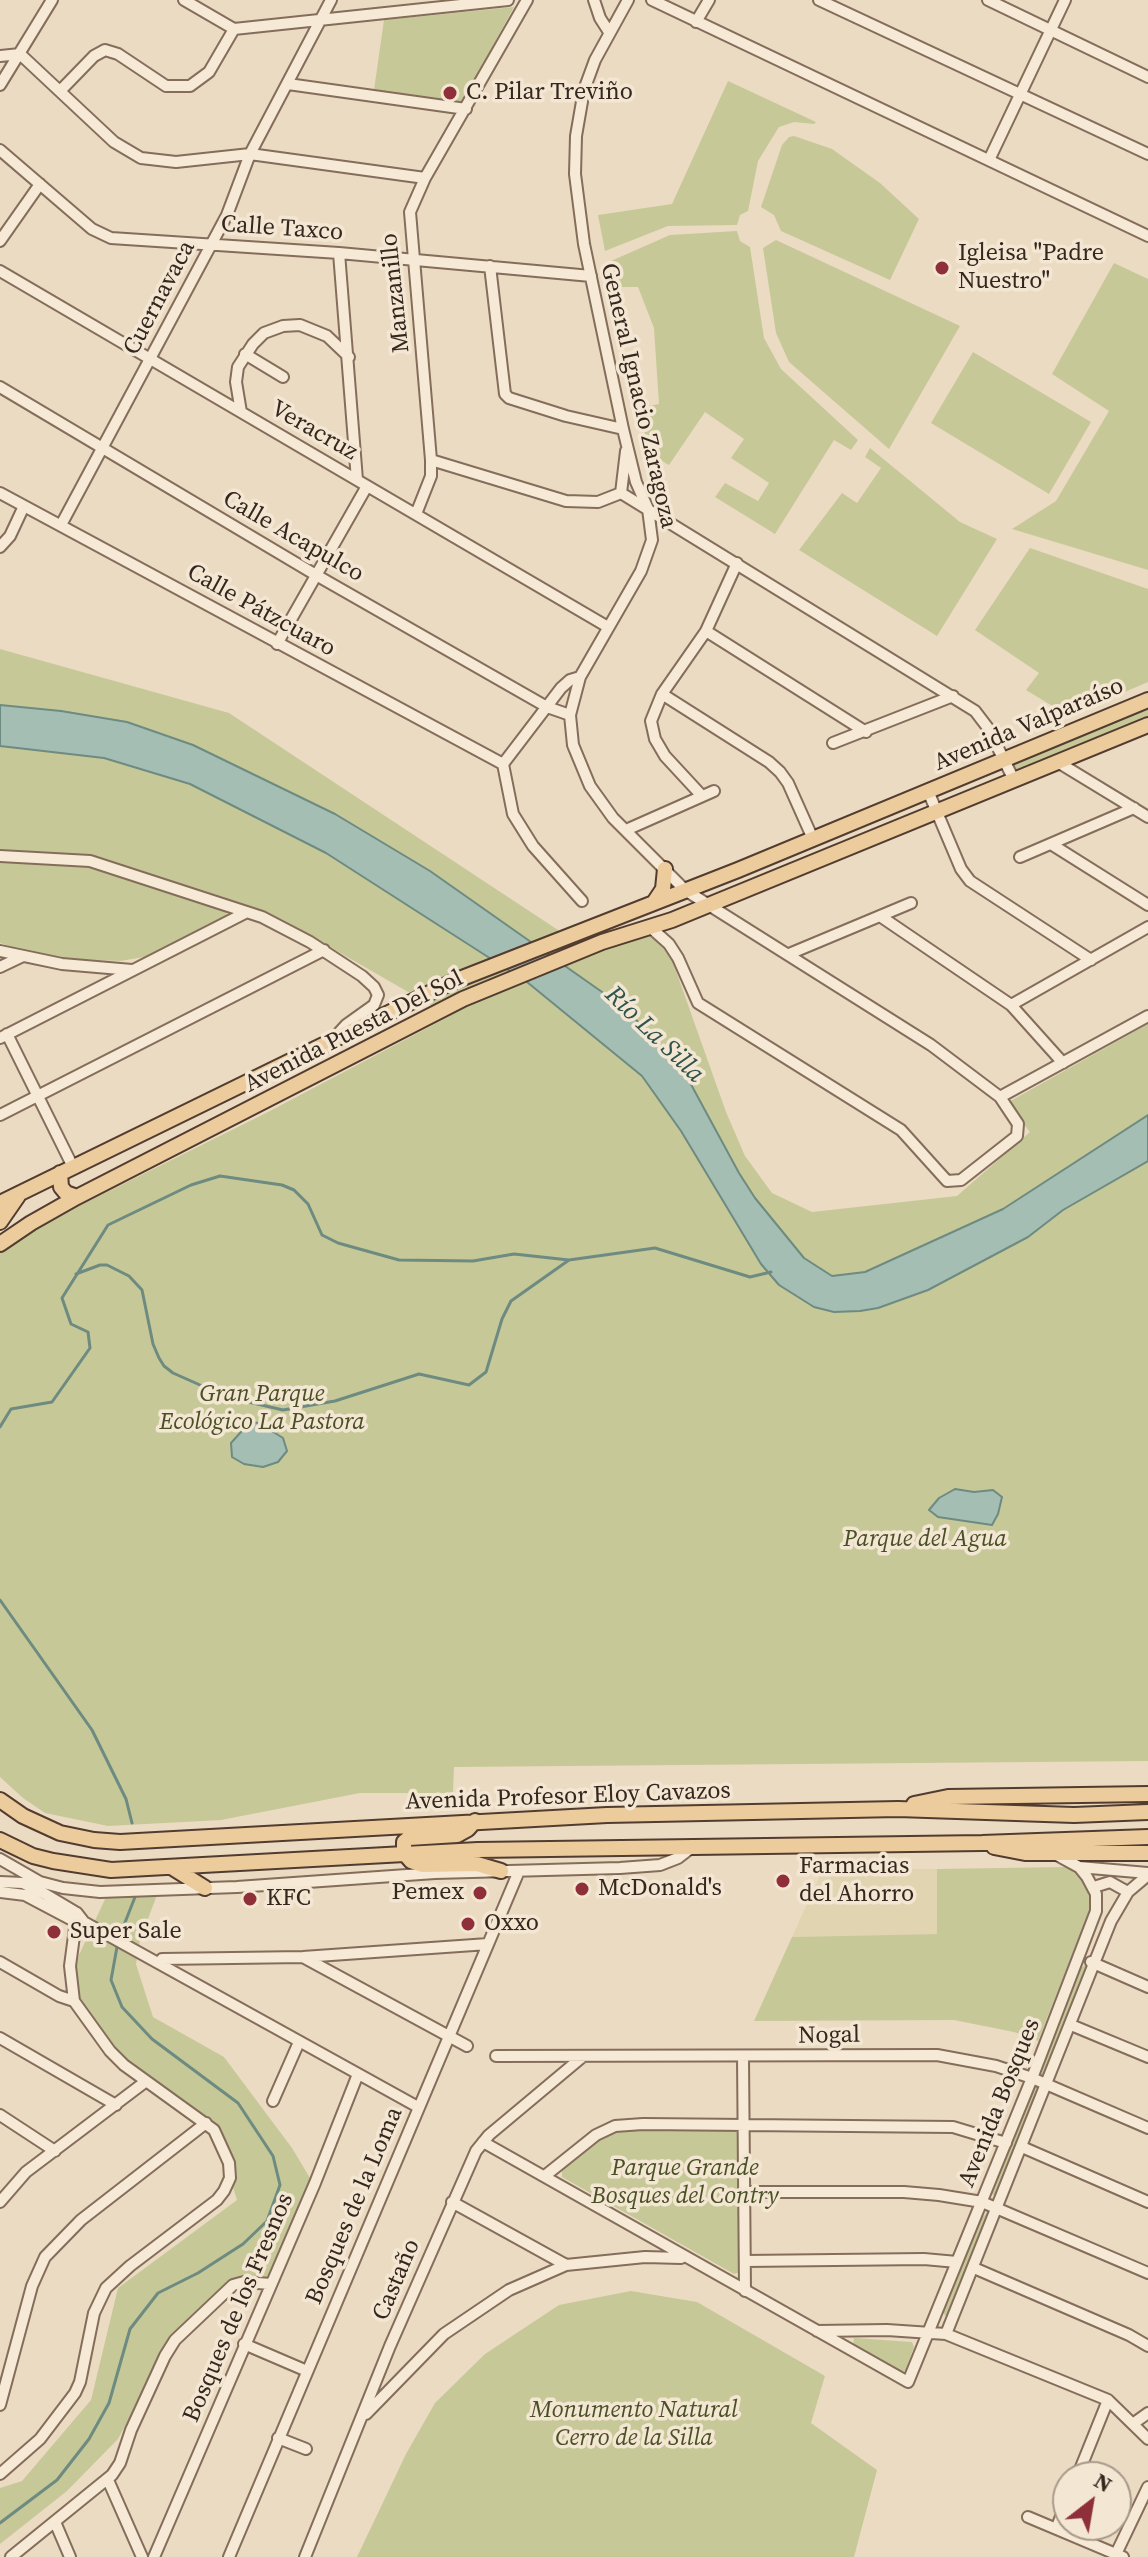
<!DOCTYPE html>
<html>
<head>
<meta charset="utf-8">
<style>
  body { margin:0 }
  #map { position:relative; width:1148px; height:2557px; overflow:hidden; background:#ebdbc3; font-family:"Source Serif 4",serif }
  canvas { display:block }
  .north { position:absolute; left:1052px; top:2461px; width:80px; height:80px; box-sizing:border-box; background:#f3e6d2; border:2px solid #a79a8a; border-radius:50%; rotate:31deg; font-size:22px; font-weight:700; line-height:32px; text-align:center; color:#35271e }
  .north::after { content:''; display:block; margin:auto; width:28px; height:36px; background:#8f2f39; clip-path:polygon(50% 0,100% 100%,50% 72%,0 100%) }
</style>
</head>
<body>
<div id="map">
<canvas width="1148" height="2557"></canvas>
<div class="north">N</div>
</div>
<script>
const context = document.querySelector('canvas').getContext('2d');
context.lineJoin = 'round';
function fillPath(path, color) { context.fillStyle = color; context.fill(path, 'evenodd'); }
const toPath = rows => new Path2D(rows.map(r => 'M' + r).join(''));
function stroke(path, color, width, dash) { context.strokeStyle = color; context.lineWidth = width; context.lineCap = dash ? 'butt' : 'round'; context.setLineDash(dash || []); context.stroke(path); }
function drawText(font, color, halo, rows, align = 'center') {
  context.font = font + ' "Source Serif 4",serif'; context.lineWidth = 7; context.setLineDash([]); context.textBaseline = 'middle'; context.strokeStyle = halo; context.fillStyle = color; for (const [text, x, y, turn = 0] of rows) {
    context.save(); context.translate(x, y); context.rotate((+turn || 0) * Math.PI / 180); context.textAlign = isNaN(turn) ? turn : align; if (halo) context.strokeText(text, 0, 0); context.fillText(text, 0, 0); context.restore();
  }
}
fillPath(toPath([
  [823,1869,937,1869,937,1934,792,1937]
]), '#e0d4b1');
fillPath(toPath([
  [514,7,462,102,374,90,384,20],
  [728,81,816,122,814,124,794,122,779,127,758,161,748,211,740,215,737,225,668,226,605,251,598,215,672,204],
  [794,136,832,149,880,183,919,219,890,280,781,231,774,215,761,207,782,145,789,137],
  [737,231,740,241,750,247,764,338,781,369,858,440,851,450,834,440,775,534,715,497,725,483,758,501,769,483,731,458,744,439,705,412,669,465,650,454,638,408,659,404,654,328,638,287,613,287,611,261,670,235],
  [776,240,960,326,889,449,789,362,776,333,763,248],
  [1114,263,1148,279,1148,570,1012,529,1056,501,1109,411,1052,374],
  [973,352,1091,422,1049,494,931,423],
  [870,448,960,522,997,539,937,636,799,550,842,493,857,503,881,468,865,457],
  [1030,548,1148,589,1148,682,1069,716,1026,690,1039,673,975,630],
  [0,649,229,713,558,930,589,956,648,934,670,954,726,1112,745,1156,772,1193,812,1212,957,1196,1030,1132,1007,1103,1148,1024,1148,1761,454,1767,453,1793,360,1793,221,1820,108,1826,45,1813,23,1798,0,1777,0,1250,85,1203,268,1112,450,1016,283,920,87,859,0,854],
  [1148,701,1148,716,1017,771,1012,768,1011,764],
  [0,862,86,865,226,910,227,916,144,957,120,961,72,959,17,949,0,943],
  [1065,1867,1079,1874,1087,1886,1090,1898,1089,1912,1038,2041,1014,2032,954,2020,754,2021,792,1937,937,1934,937,1869],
  [157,1895,140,1940,136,1964,153,2017,224,2057,292,2148,313,2183,271,2282,234,2283,176,2330,118,2439,67,2491,0,2544,0,2488,22,2481,91,2400,118,2288,237,2200,214,2127,112,2050,77,2000,75,1972,79,1955,106,1897],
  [1085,1965,1088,1965,1043,2078,1039,2077,1039,2071,1081,1968],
  [1037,2086,1040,2089,999,2195,995,2196,990,2193,1033,2088],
  [638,2128,732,2129,740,2135,740,2272,734,2274,562,2177,562,2170,598,2139,618,2130],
  [987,2212,989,2215,950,2313,945,2316,942,2310,980,2220],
  [631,2291,697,2302,825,2376,811,2423,877,2470,854,2557,357,2557,406,2454,435,2403,485,2354,559,2305],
  [854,2338,912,2342,914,2347,905,2371,901,2372,890,2369,853,2345]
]), '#c7c898');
const water = toPath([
  [0,705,61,711,127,722,193,745,335,814,430,871,612,999,650,1032,687,1077,739,1173,755,1198,804,1258,832,1276,865,1272,1003,1209,1148,1115,1148,1161,1063,1210,1028,1237,928,1290,878,1308,860,1311,834,1312,814,1307,779,1285,761,1264,681,1131,642,1076,527,982,326,853,190,784,104,758,0,746,0,705],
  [250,1422,259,1423,283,1438,287,1451,278,1462,263,1467,244,1464,232,1457,231,1443,250,1422],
  [955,1489,974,1492,993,1490,1002,1497,998,1514,992,1525,938,1517,929,1510,939,1498,955,1489]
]);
fillPath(water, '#a5beb4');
stroke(water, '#6d8b81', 2);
stroke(toPath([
  [76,1274,100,1265,107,1265,129,1276,142,1290,153,1344,159,1358,164,1366,173,1373,227,1397,283,1410,335,1401,419,1374,469,1385,486,1372,502,1319,511,1301,569,1260],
  [0,1427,11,1409,52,1402,90,1348,88,1332,71,1324,62,1298,108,1225,191,1185,220,1176,282,1185,294,1190,308,1204,322,1235,338,1243,399,1260,473,1261,514,1254,569,1260,655,1248,750,1277,771,1272],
  [0,1600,92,1730,126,1799,132,1823],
  [124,1925,135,1897],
  [0,2523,57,2480,89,2439,109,2403,130,2329,158,2293,198,2273,243,2244,267,2221,280,2185,273,2156,238,2103,152,2039,122,2007,111,1980,117,1947]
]), '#6d8b81', 3);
const minor = toPath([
  [184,0,234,29,508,0],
  [594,0,600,18,609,32],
  [652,0,1148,236],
  [819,0,1148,154],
  [988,0,1148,77],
  [696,22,709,0],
  [0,56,20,54,114,142,141,158,176,162,250,154,425,178],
  [288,84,466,109],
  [0,85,52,0],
  [61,90,94,56,105,50,118,54,166,86,190,86,209,72,234,29],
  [0,150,92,229,111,238,339,253,591,276],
  [989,160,1065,0],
  [0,241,40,184],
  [339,253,357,480],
  [490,266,505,394,509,398,566,416,623,429],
  [0,271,608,627],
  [245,354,283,377],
  [0,387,316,575,547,707,570,715],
  [241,412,236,382,238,367,253,344,264,333,283,326,300,325,327,336,349,357],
  [626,451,621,493,975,711,988,728,1013,778],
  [431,460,566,501,598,502,621,493],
  [0,493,503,764],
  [416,514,431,476,431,460,410,212,425,178,527,0],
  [61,525,227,215,250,154,331,0],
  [0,547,10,536,24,506],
  [706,631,866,732],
  [277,644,367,486],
  [580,677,570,715,573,745,590,786,613,818,685,890,931,1045,1000,1097,1018,1124,1017,1136,961,1180,947,1181,901,1130,698,1003,678,958,669,944,650,927],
  [662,694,769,762,780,772,788,783,813,839],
  [833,743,953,696],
  [1056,761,1148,817],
  [503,764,561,688,570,680,580,677,641,571,652,540,648,509,636,482,623,429,584,244,575,174,576,136,584,90,595,60,628,0],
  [503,764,513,814,533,846,582,901],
  [928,791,961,869,970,881,1091,960],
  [702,796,665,756,655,739,651,721,662,694,706,631,737,563],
  [626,830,714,791],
  [1051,844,1148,905],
  [0,856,90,861,262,917,310,942,362,976,374,987,378,995,374,1005,346,1025,336,1036],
  [1020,857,1134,808],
  [880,916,1011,1005,1063,1063],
  [0,951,62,964,132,970],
  [789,954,911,903],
  [0,967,21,957],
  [1011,1005,1148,927],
  [7,1034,73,1167],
  [0,1038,247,912],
  [1000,1097,1148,1016],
  [0,1115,324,950],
  [0,1859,40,1882,63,1888,100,1892,237,1887,435,1873,620,1868,660,1865,678,1858,691,1848],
  [1079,1867,1148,1873],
  [0,1882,23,1883,45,1894,77,1913,84,1922,418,2107],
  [1094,1887,1110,1882,1128,1892],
  [0,1892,25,1895,78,1923],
  [303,1957,467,2046],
  [0,1962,59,1996,74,2001],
  [160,1962,162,1959,303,1957,488,1944],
  [1091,1962,1148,1987],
  [1071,2025,1148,2057],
  [0,2038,116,2105],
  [496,2056,937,2055,996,2066,1032,2078,1148,2128],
  [743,2057,745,2291],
  [273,2101,299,2042],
  [0,2115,55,2151],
  [483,2142,908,2382,1032,2078,1096,1911,1096,1894,1087,1877,1079,1867,1057,1855],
  [1022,2147,1148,2202],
  [546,2175,596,2135,615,2126,643,2124,953,2127,1006,2143],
  [745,2192,904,2192,939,2195,982,2202,1148,2273],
  [0,2202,26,2172,145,2082],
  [452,2202,566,2265],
  [745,2261,924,2259,957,2262],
  [974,2268,1129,2335,1148,2346],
  [817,2331,887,2330,946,2334,1108,2400,1148,2439],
  [946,2334,1111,1921,1128,1892,1148,1875],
  [244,2344,307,2371],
  [0,2405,32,2286,45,2257,81,2220,206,2123],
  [366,2414,444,2334,509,2290,566,2265,645,2257,681,2258],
  [1134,2423,1148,2413],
  [278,2438,306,2449],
  [0,2474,40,2439,75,2393,80,2382,94,2313,106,2288,130,2266,217,2200,224,2191,230,2178,229,2163,214,2130,124,2065,110,2051,74,2001,70,1966,77,1913],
  [1077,2477,1108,2400],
  [108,2480,142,2557],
  [1028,2517,1123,2557],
  [55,2522,70,2557],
  [1057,2527,1068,2498],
  [1116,2554,1148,2487],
  [11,2557,112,2475,120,2463,131,2430,165,2356,175,2340,233,2285,244,2282,271,2284],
  [154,2557,315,2183,358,2074],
  [229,2557,519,1871],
  [305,2557,390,2346,476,2151,489,2135,581,2058]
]);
const major = toPath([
  [655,901,663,889,665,869],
  [60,1173,61,1187,66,1193,77,1197],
  [0,1203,452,982,738,870,1148,700],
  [0,1222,18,1196],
  [0,1244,31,1223,77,1197,463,999,602,942,672,920,1148,725],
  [0,1800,23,1816,60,1833,94,1840,120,1842,607,1815,898,1809,1074,1815,1148,1812],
  [914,1804,948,1797,1148,1794],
  [475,1821,468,1829,457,1835,409,1838,404,1842,404,1853,411,1861,423,1865,477,1864,501,1871],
  [0,1840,33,1856,53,1861,111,1870,478,1850,982,1843,1148,1837],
  [994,1847,1025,1853,1148,1853],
  [173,1868,205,1888]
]);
stroke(minor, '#846d5b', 14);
stroke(major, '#523c2f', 18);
stroke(minor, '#f6e9d6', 10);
stroke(major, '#eccb9d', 14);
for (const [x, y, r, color] of [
  [450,93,8,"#8f2f39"],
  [942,268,8,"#8f2f39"],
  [783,1881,8,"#8f2f39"],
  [582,1889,8,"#8f2f39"],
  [480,1893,8,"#8f2f39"],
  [250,1899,8,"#8f2f39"],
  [468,1924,8,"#8f2f39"],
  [54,1932,8,"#8f2f39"]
]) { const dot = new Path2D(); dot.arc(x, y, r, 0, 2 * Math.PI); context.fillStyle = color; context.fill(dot); stroke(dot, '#f3e6d2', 3); }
drawText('24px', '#35271e', '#f3e6d2', [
  ["C. Pilar Treviño",466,93],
  ["Igleisa \"Padre",958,254],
  ["Nuestro\"",958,282],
  ["Farmacias",799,1867],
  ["del Ahorro",799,1895],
  ["McDonald's",598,1889],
  ["Pemex",464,1893,"right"],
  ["KFC",266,1899],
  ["Oxxo",484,1924],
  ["Super Sale",70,1932]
], 'left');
drawText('24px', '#35271e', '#f3e6d2', [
  ["Calle Taxco",282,229,4],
  ["Manzanillo",396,293,-96],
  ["Cuernavaca",160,298,-62],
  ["General Ignacio Zaragoza",638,396,77],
  ["Veracruz",314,431,30],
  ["Calle Acapulco",293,537,30],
  ["Calle Pátzcuaro",261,611,29],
  ["Avenida Valparaíso",1029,725,-23],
  ["Avenida Puesta Del Sol",354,1032,-27],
  ["Avenida Profesor Eloy Cavazos",568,1797,-2],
  ["Nogal",829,2036,-1],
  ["Avenida Bosques",1000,2103,-68],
  ["Bosques de la Loma",355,2206,-67],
  ["Castaño",397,2280,-67],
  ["Bosques de los Fresnos",239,2308,-67]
]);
drawText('italic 24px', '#4a5026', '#f3e6d2', [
  ["Gran Parque",262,1395],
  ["Ecológico La Pastora",262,1423],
  ["Parque del Agua",925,1540],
  ["Parque Grande",685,2169],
  ["Bosques del Contry",685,2197],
  ["Monumento Natural",634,2411],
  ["Cerro de la Silla",634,2439]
]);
drawText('italic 26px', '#2e544d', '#f3e6d2', [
  ["Río La Silla",654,1035,44]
]);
</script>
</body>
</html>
